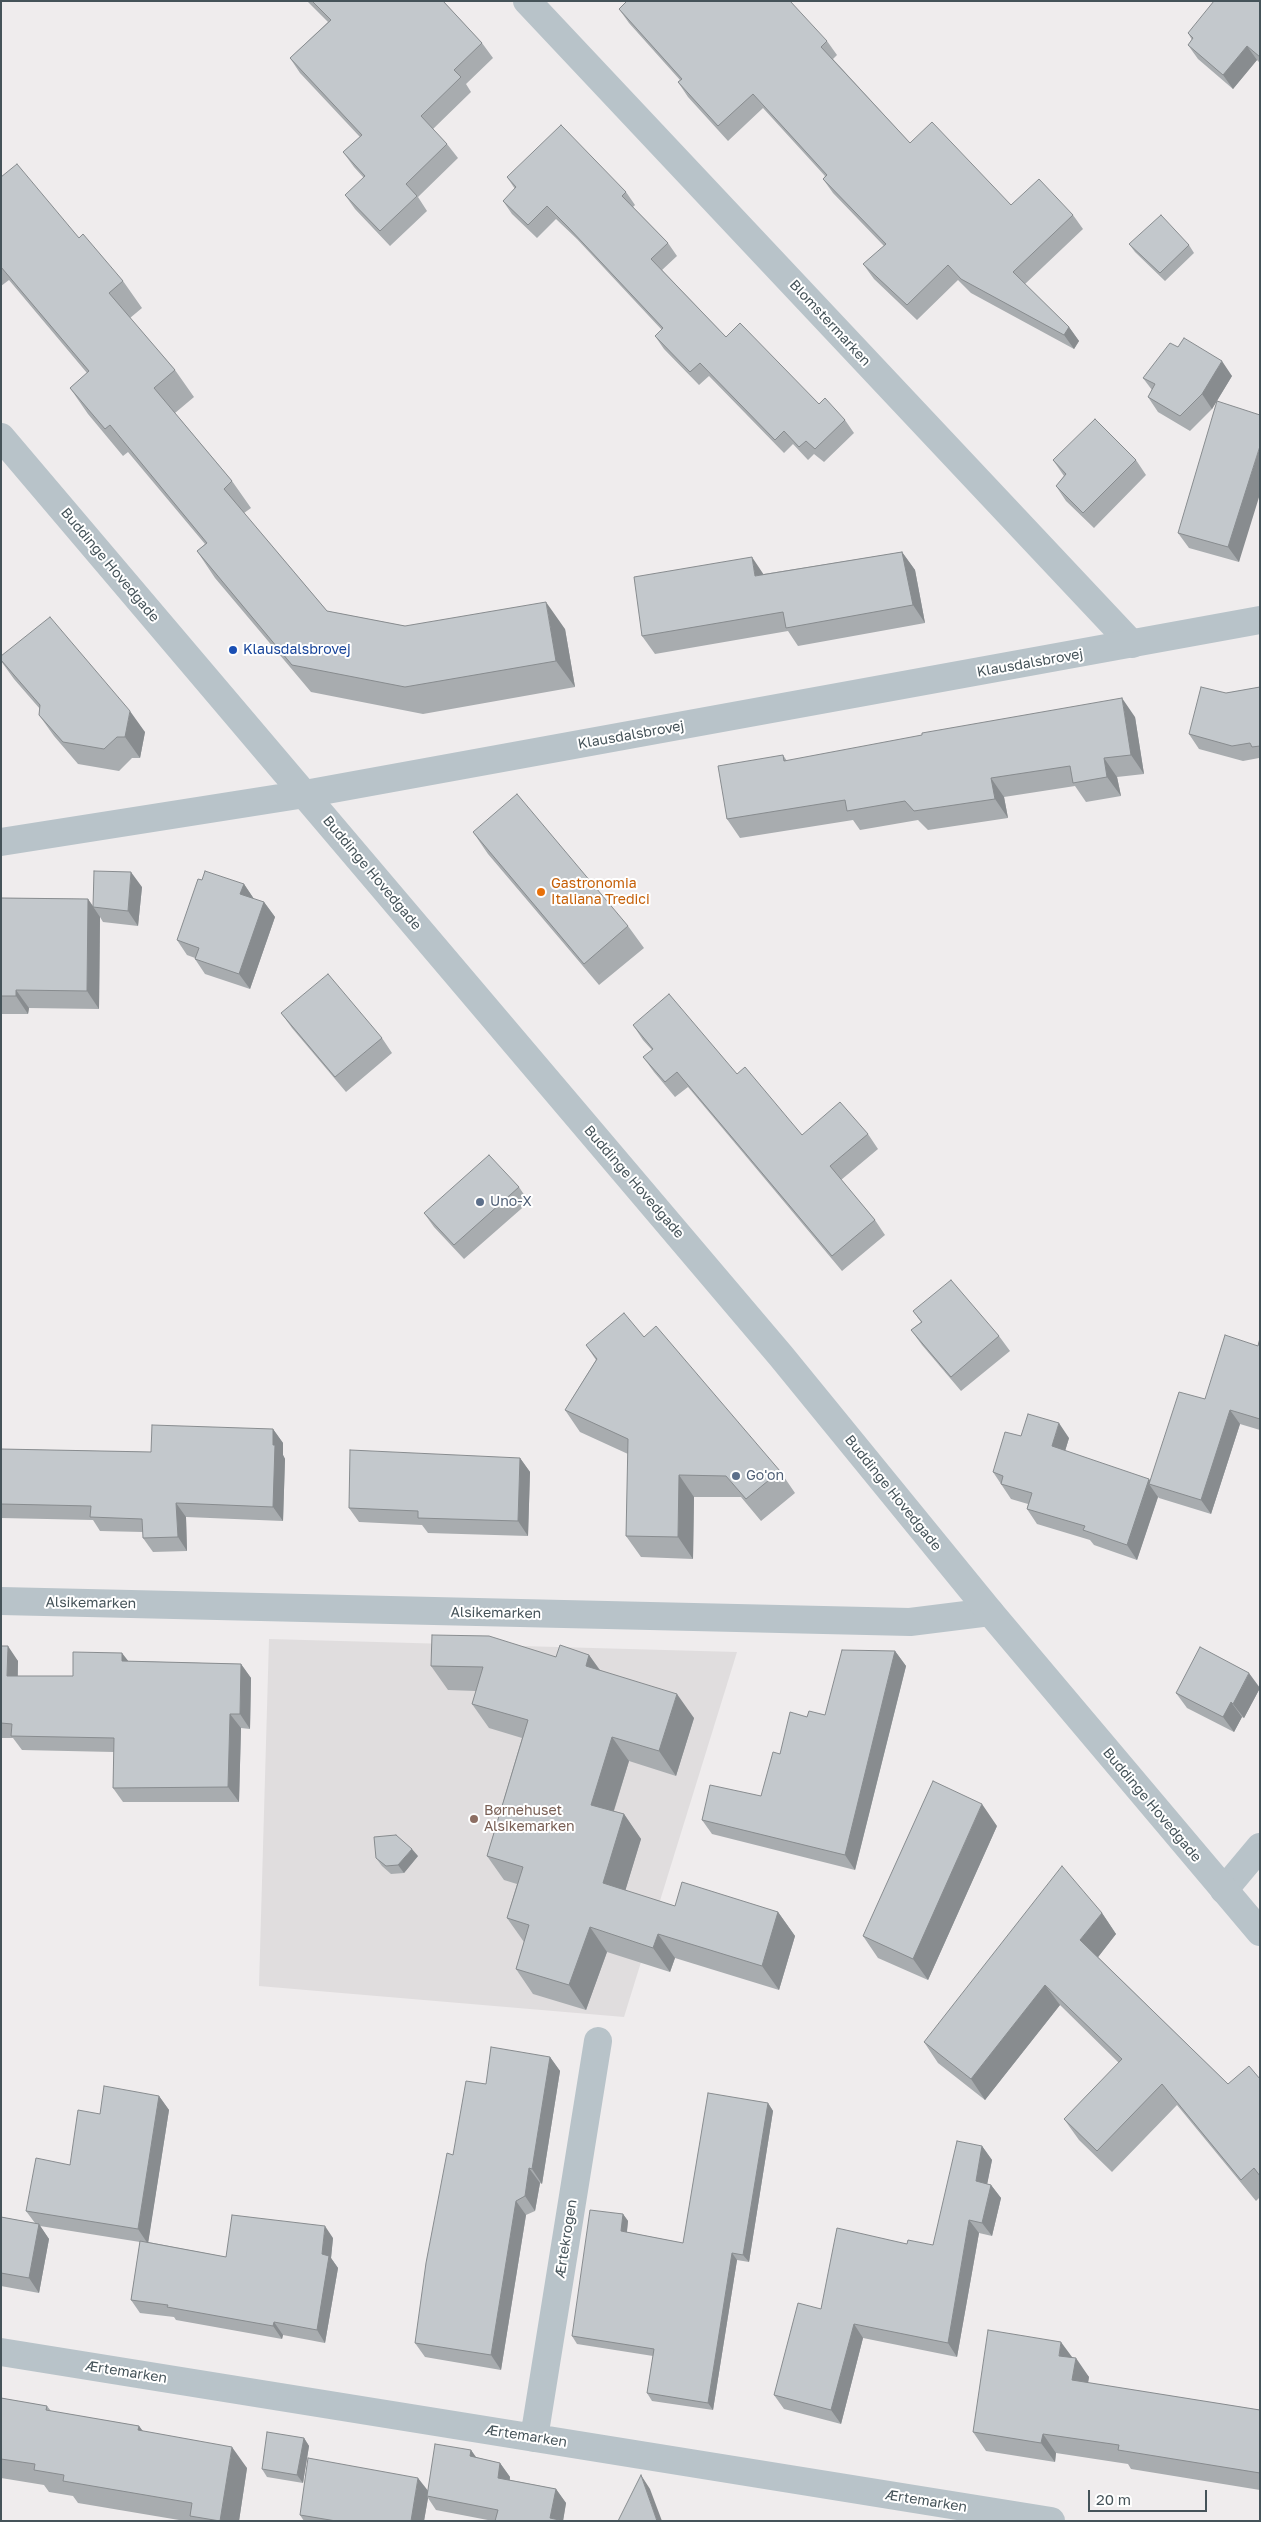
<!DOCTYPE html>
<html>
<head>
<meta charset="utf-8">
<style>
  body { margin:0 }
  #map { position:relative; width:1261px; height:2522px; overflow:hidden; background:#efeced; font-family:"Golos Text",sans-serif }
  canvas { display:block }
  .frame { position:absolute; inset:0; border:2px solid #455359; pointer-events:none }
  .scale { position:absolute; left:1088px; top:2490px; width:119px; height:22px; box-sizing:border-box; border:2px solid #455359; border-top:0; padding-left:6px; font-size:15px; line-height:18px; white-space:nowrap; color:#455359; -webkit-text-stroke:4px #fff; paint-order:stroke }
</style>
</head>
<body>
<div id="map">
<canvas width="1261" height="2522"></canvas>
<div class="frame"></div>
<div class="scale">20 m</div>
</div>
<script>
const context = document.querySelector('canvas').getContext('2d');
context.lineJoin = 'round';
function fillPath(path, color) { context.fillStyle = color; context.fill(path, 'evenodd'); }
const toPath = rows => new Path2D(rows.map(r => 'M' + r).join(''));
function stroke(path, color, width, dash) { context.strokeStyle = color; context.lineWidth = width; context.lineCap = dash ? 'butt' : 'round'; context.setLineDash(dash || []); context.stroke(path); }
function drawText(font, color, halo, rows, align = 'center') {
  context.font = font + ' "Golos Text",sans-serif'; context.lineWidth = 4; context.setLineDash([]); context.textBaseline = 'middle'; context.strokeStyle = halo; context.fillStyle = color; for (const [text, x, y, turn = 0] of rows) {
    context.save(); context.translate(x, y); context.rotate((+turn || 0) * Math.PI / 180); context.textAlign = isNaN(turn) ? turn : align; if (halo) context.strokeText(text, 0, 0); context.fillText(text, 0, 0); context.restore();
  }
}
fillPath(toPath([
  [269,1639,737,1652,624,2017,259,1986]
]), '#e0ddde');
stroke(toPath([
  [527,1,1132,644],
  [1,1601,910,1622,990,1612],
  [1224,1890,1260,1847],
  [1,2352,1051,2521],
  [534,2438,598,2041]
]), '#b8c3c9', 28);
stroke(toPath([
  [1,437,781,1356,990,1612,1260,1932],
  [1,842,305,794,1260,620]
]), '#b8c3c9', 28);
fillPath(toPath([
  [307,1,443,1,482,43,493,58,466,84,471,92,433,129,447,144,458,158,418,197,427,211,390,246,355,209,345,195,364,178,354,167,343,152,360,137,300,73,290,58,328,22],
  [1260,1,1260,63,1257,60,1233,89,1198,59,1188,45,1192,40,1188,33],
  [619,9,827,41,837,55,833,59,910,143,1011,205,1073,215,1083,229,1025,284,1069,327,1079,341,1074,349,971,293,958,280,917,320,874,279,863,264,884,246,833,193,823,179,825,176,763,108,728,141,688,97,678,82,680,80,629,23],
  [1,177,79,238,123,281,142,308,130,318,175,370,194,397,175,413,232,481,251,508,244,513,327,611,405,626,565,629,575,687,423,714,311,692,215,578,197,551,205,544,128,452,123,456,88,414,70,388,87,373,9,280,1,286],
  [507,177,626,192,635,205,633,207,668,243,677,256,662,270,726,337,819,404,845,420,854,433,824,462,814,454,808,460,793,444,784,453,709,376,699,385,664,349,655,336,662,330,577,239,556,219,537,238,512,214,503,201,515,189],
  [1129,244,1189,245,1194,253,1165,281,1135,252],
  [1178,347,1232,376,1212,409,1190,431,1158,412,1148,397,1152,390,1143,378],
  [1260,415,1239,562,1189,548,1178,533],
  [1053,460,1136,460,1146,475,1094,528,1066,501,1056,486,1064,476],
  [902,552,915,570,925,623,798,646,788,631,655,654,642,636,764,574],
  [1,661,145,732,140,758,132,758,119,771,78,764,54,736,39,715,40,709,14,679],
  [1260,687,1260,759,1259,758,1243,761,1199,749,1189,734,1226,693],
  [1135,717,1144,774,1117,777,1121,796,1086,802,1075,786,1004,797,1008,818,928,830,918,820,860,830,853,820,740,838,727,819,783,755,787,761],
  [473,832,628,926,644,948,599,985,488,854],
  [202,880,244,884,254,899,264,902,275,917,250,989,205,974,195,959,195,958,187,955,177,940],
  [142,887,138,926,103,922,100,917,99,1009,29,1008,28,1014,1,1014,1,898,88,899,93,906],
  [281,1013,382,1038,392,1053,346,1092,292,1028],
  [633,1025,737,1074,802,1135,868,1134,878,1149,841,1180,875,1220,885,1235,842,1271,688,1087,675,1097,654,1072,643,1057,652,1050,643,1040],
  [519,1187,529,1202,464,1259,434,1227,424,1213],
  [913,1311,999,1336,1010,1351,961,1391,922,1345,911,1330,921,1322],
  [644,1337,780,1471,795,1493,761,1521,741,1497,694,1497,693,1559,641,1557,626,1536,628,1454,580,1432,565,1410,596,1360,586,1345],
  [1260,1338,1260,1430,1240,1424,1211,1514,1159,1498,1158,1497,1137,1560,1094,1545,1090,1540,1037,1524,1027,1509,1028,1504,1011,1499,993,1472,1021,1436,1069,1438,1065,1451,1150,1481,1205,1399,1258,1346],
  [273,1429,283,1443,283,1455,285,1459,283,1521,186,1517,187,1551,153,1552,143,1538,143,1532,100,1531,93,1520,1,1518,1,1449,151,1452],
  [520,1458,530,1472,528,1536,428,1533,422,1525,359,1522,349,1508],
  [1,1646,18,1661,18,1676,73,1676,129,1661,241,1664,251,1678,250,1729,241,1728,239,1802,123,1802,113,1788,114,1752,22,1750,13,1738,1,1738],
  [895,1651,906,1666,855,1870,712,1834,702,1820,761,1796,780,1754,807,1717,825,1715],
  [589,1655,600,1670,694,1718,676,1776,629,1761,614,1811,624,1814,641,1839,625,1891,675,1906,778,1912,795,1936,779,1990,675,1958,670,1972,607,1952,586,2010,533,1994,516,1969,524,1942,507,1918,517,1884,504,1880,487,1856,522,1738,489,1728,472,1704,476,1691,448,1690,431,1666],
  [1260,1688,1244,1718,1242,1717,1234,1732,1187,1708,1176,1693],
  [997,1826,928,1980,878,1958,863,1936],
  [418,1856,404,1873,391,1874,382,1866,376,1858],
  [1102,1913,1116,1934,1098,1957,1228,2084,1260,2079,1260,2197,1256,2201,1177,2105,1112,2172,1079,2140,1064,2119,1119,2063,1060,2005,985,2100,938,2063,924,2042],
  [550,2057,560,2071,542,2184,540,2183,535,2211,526,2215,501,2370,425,2357,415,2343,453,2155,486,2084],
  [159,2096,169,2110,148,2242,226,2257,333,2238,331,2258,338,2268,325,2343,283,2335,282,2339,176,2320,174,2317,140,2313,131,2300,140,2242,40,2226,49,2239,39,2293,1,2286,1,2217,35,2223,26,2211,70,2165,100,2114],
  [768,2103,773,2111,749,2262,737,2260,713,2410,652,2401,647,2393,653,2356,577,2344,572,2336,623,2214,628,2221,627,2232,683,2243],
  [982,2146,992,2160,987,2184,991,2185,1001,2198,992,2236,979,2233,957,2357,863,2338,841,2424,784,2409,774,2395,907,2244,933,2245],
  [1072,2358,1089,2377,1088,2383,1260,2410,1260,2490,1131,2469,1128,2464,1056,2453,1055,2462,986,2451,973,2432],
  [1,2398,47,2406,51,2411,139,2426,143,2431,247,2468,239,2521,185,2521,78,2503,73,2496,49,2492,44,2485,1,2478],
  [304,2438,309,2446,303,2483,267,2477,262,2469],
  [471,2450,475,2457,500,2463,510,2477,510,2480,556,2489,566,2503,563,2521,564,2521,493,2521,436,2510,428,2498,424,2521,304,2521,300,2515,428,2491]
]), '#a8acaf');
fillPath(toPath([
  [1247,46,1257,60,1233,89,1223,75],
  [1069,327,1079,341,1074,349,1064,335],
  [1222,361,1232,376,1212,409,1202,394],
  [1260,446,1260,494,1239,562,1228,547],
  [902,552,915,570,925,623,913,605],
  [752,557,764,575,755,576],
  [546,602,565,629,575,687,556,661],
  [1122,698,1135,717,1144,774,1131,755],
  [130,711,145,732,140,758,125,737],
  [1104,758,1117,777,1121,796,1107,777],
  [991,778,1004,797,1008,818,995,799],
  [131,872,142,887,138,926,128,911],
  [244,884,254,899,251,909,240,894],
  [88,899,100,917,99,1009,87,991],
  [264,902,275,917,250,989,239,974],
  [16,990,29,1008,28,1014,16,996],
  [1230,1410,1240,1424,1211,1514,1201,1500],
  [1059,1423,1069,1438,1062,1461,1052,1446],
  [273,1429,283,1443,283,1455,285,1459,283,1521,273,1507],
  [520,1458,530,1472,528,1536,518,1521],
  [679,1475,694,1497,693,1559,678,1537],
  [1149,1479,1153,1485,1149,1484,1158,1497,1137,1560,1127,1545],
  [176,1503,186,1517,187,1551,178,1537],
  [8,1646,18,1661,17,1691,7,1676],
  [895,1651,906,1666,855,1870,845,1855],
  [122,1653,133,1667,122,1661],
  [589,1655,606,1679,586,1666],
  [241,1664,251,1678,250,1729,240,1714],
  [1249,1673,1260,1688,1244,1718,1233,1704],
  [677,1694,694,1718,676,1776,659,1751],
  [1231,1702,1242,1717,1234,1732,1223,1717],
  [230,1714,241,1728,239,1802,228,1787],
  [612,1737,629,1761,608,1829,591,1805],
  [982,1804,997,1826,928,1980,913,1959],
  [624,1814,641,1839,620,1908,603,1883],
  [412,1849,418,1856,404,1873,398,1865],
  [778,1912,795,1936,779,1990,762,1966],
  [1102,1913,1116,1934,1095,1961,1080,1940],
  [590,1927,607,1952,586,2010,569,1985],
  [658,1934,675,1958,670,1972,653,1948],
  [1045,1985,1060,2005,985,2100,971,2079],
  [550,2057,560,2071,542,2184,532,2169],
  [159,2096,169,2110,148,2244,138,2229],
  [768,2103,773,2111,749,2262,743,2255],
  [982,2146,992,2160,985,2195,976,2181],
  [529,2168,540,2183,535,2211,525,2196],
  [991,2185,1001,2198,992,2236,982,2223],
  [516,2201,526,2215,501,2370,491,2355],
  [623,2214,628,2221,626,2239,621,2231],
  [969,2220,979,2233,957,2357,948,2343],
  [39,2224,49,2239,39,2293,29,2278],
  [325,2226,333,2238,331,2258,338,2268,325,2343,317,2330,322,2254],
  [732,2253,737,2260,713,2410,708,2403],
  [274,2322,283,2335,282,2339,273,2326],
  [854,2324,863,2338,841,2424,831,2410],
  [1061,2342,1075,2361,1059,2356],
  [1076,2358,1089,2377,1085,2399,1072,2380],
  [139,2426,154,2447,138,2430],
  [1043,2434,1056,2453,1055,2462,1041,2443],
  [304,2438,309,2446,303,2483,297,2475],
  [232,2447,247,2468,239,2521,220,2521],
  [471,2450,481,2464,470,2456],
  [500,2463,510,2477,507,2492,498,2478],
  [641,2475,650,2489,662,2521,657,2521],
  [418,2478,429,2492,427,2496,428,2498,424,2521,411,2521],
  [556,2489,566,2503,563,2521,550,2518]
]), '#888c8f');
const building = toPath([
  [312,1,443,1,482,43,454,70,461,77,421,116,447,144,406,184,417,196,380,231,345,195,365,176,343,152,362,135,290,58,331,20,312,1],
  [627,1,790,1,827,41,821,47,910,143,932,122,1011,205,1039,179,1073,215,1013,272,1069,327,1064,335,961,279,948,265,907,305,863,264,886,244,823,179,827,175,753,94,718,126,678,82,682,79,619,9,627,1],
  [1214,1,1260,1,1260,57,1247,46,1223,75,1188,45,1193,38,1188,33,1214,1],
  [561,125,626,192,622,196,668,243,651,259,726,337,740,323,819,404,825,398,845,420,815,449,806,441,799,447,784,431,775,440,700,363,690,372,655,336,663,328,568,227,547,206,528,225,503,201,516,187,507,177,561,125],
  [17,164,79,238,83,234,123,281,109,293,175,370,154,388,232,481,224,489,327,611,405,626,546,602,556,661,405,687,292,665,197,551,207,543,110,425,105,429,70,388,89,371,1,267,1,177,17,164],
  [1161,215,1189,245,1160,273,1129,244,1161,215],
  [1184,338,1222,361,1202,394,1180,416,1148,397,1155,384,1143,378,1170,343,1178,347,1184,338],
  [1217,401,1260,415,1260,446,1228,547,1178,533,1217,401],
  [1095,419,1136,460,1083,513,1056,486,1066,474,1053,460,1095,419],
  [902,552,913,605,786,628,783,612,642,636,634,577,752,557,755,576,902,552],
  [50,617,130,711,125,737,117,737,104,749,63,742,39,715,40,705,1,660,1,656,50,617],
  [1201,687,1226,693,1260,687,1260,746,1252,747,1250,743,1232,746,1189,734,1201,687],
  [1122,698,1131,755,1104,758,1107,777,1073,783,1070,766,991,778,995,799,914,811,905,801,847,811,845,800,727,819,718,766,783,755,784,761,922,735,922,733,1122,698],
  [517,794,628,926,584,964,473,832,517,794],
  [94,871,131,872,128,911,93,907,94,871],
  [205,871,244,884,240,894,264,902,239,974,195,959,199,948,177,940,198,879,202,880,205,871],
  [1,898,88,899,87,991,16,990,16,996,1,996,1,898],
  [328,974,382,1038,335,1077,281,1013,328,974],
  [669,994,737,1074,745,1067,802,1135,840,1102,868,1134,830,1166,875,1220,832,1256,677,1072,665,1082,643,1057,653,1049,633,1025,669,994],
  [489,1155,519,1187,454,1245,424,1213,489,1155],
  [951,1280,999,1336,951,1377,911,1330,922,1322,913,1311,951,1280],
  [624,1313,644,1337,656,1326,780,1471,746,1499,726,1476,679,1475,678,1537,626,1536,628,1439,565,1410,597,1359,586,1345,624,1313],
  [1225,1335,1258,1346,1260,1338,1260,1419,1230,1410,1201,1500,1149,1484,1179,1392,1205,1399,1225,1335],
  [1028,1414,1059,1423,1052,1446,1149,1479,1127,1545,1083,1530,1085,1526,1027,1509,1032,1493,1001,1484,1003,1476,993,1472,1005,1432,1021,1436,1028,1414],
  [152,1425,273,1429,273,1445,275,1445,273,1507,176,1503,178,1537,143,1538,142,1519,90,1517,91,1506,1,1504,1,1449,151,1452,152,1425],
  [350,1450,520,1458,518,1521,418,1518,418,1511,349,1508,350,1450],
  [432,1635,489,1636,556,1657,560,1645,589,1655,586,1666,677,1694,659,1751,612,1737,591,1805,624,1814,603,1883,675,1906,682,1882,778,1912,762,1966,658,1934,653,1948,590,1927,569,1985,516,1969,529,1925,507,1918,523,1867,487,1856,528,1720,472,1704,483,1667,431,1666,432,1635],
  [1,1646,8,1646,7,1676,73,1676,73,1652,122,1653,122,1661,241,1664,240,1714,230,1714,228,1787,113,1788,114,1738,11,1736,12,1724,1,1723,1,1646],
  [1200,1647,1249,1673,1233,1704,1231,1702,1223,1717,1176,1693,1200,1647],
  [842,1650,895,1651,845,1855,702,1820,710,1785,761,1796,773,1752,780,1754,790,1712,807,1717,809,1711,825,1715,842,1650],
  [933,1781,982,1804,913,1959,863,1936,933,1781],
  [396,1835,412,1849,398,1865,386,1866,376,1858,374,1837,396,1835],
  [1062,1866,1102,1913,1080,1940,1228,2084,1249,2066,1260,2079,1260,2176,1254,2168,1241,2180,1162,2084,1097,2151,1064,2119,1122,2059,1045,1985,971,2079,924,2042,1062,1866],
  [491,2047,550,2057,532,2169,529,2168,525,2196,516,2201,491,2355,415,2343,426,2263,447,2153,453,2155,466,2081,486,2084,491,2047],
  [104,2086,159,2096,138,2229,26,2211,36,2158,70,2165,78,2110,100,2114,104,2086],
  [708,2093,768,2103,743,2255,732,2253,708,2403,647,2393,654,2349,572,2336,590,2210,623,2214,621,2231,683,2243,708,2093],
  [957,2141,982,2146,976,2181,991,2185,982,2223,969,2220,948,2343,854,2324,831,2410,774,2395,798,2303,821,2309,837,2228,907,2244,908,2240,933,2245,957,2141],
  [232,2215,325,2226,322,2254,329,2256,317,2330,274,2322,273,2326,167,2307,168,2305,131,2300,140,2241,226,2257,232,2215],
  [1,2217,39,2224,29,2278,1,2273,1,2217],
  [988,2330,1061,2342,1059,2356,1076,2358,1072,2380,1260,2410,1260,2473,1118,2450,1119,2445,1043,2434,1041,2443,973,2432,988,2330],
  [1,2398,47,2406,46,2410,139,2426,138,2430,232,2447,220,2521,190,2516,192,2503,63,2481,64,2475,34,2470,35,2464,1,2459,1,2398],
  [267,2432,304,2438,297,2475,262,2469,267,2432],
  [435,2444,471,2450,470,2456,500,2463,498,2478,556,2489,550,2518,564,2521,495,2521,498,2510,427,2496,435,2444],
  [308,2458,418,2478,411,2521,336,2521,300,2515,308,2458],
  [641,2475,657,2521,618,2521,641,2475]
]);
fillPath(building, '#c3c8cc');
stroke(building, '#888c8f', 1);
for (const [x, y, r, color] of [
  [233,650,5,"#1a4fb4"],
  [541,892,5,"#e8710a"],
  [480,1202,5,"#5c6f8a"],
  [736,1476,5,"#5c6f8a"],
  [474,1819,5,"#8d6e63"]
]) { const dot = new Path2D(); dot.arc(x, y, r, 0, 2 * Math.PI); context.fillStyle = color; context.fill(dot); stroke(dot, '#fff', 2); }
drawText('14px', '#455359', '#fff', [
  ["Blomstermarken",830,323,47],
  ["Buddinge Hovedgade",110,565,50],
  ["Klausdalsbrovej",1030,663,-10],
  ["Klausdalsbrovej",631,735,-10],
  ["Buddinge Hovedgade",372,873,50],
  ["Buddinge Hovedgade",634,1182,49],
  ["Buddinge Hovedgade",893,1493,51],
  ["Alsikemarken",91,1603,1],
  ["Alsikemarken",496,1613,1],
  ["Buddinge Hovedgade",1152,1805,50],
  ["Ærtekrogen",566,2239,-81],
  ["Ærtemarken",126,2372,9],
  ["Ærtemarken",526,2436,9],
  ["Ærtemarken",926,2501,9]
]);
drawText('14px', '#164399', '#fff', [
  ["Klausdalsbrovej",243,650]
], 'left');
drawText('14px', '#c56008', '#fff', [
  ["Gastronomia",551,884],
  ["Italiana Tredici",551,900]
], 'left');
drawText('14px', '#4e5e75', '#fff', [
  ["Uno-X",490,1202],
  ["Go'on",746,1476]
], 'left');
drawText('14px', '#785e54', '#fff', [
  ["Børnehuset",484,1811],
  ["Alsikemarken",484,1827]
], 'left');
</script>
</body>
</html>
